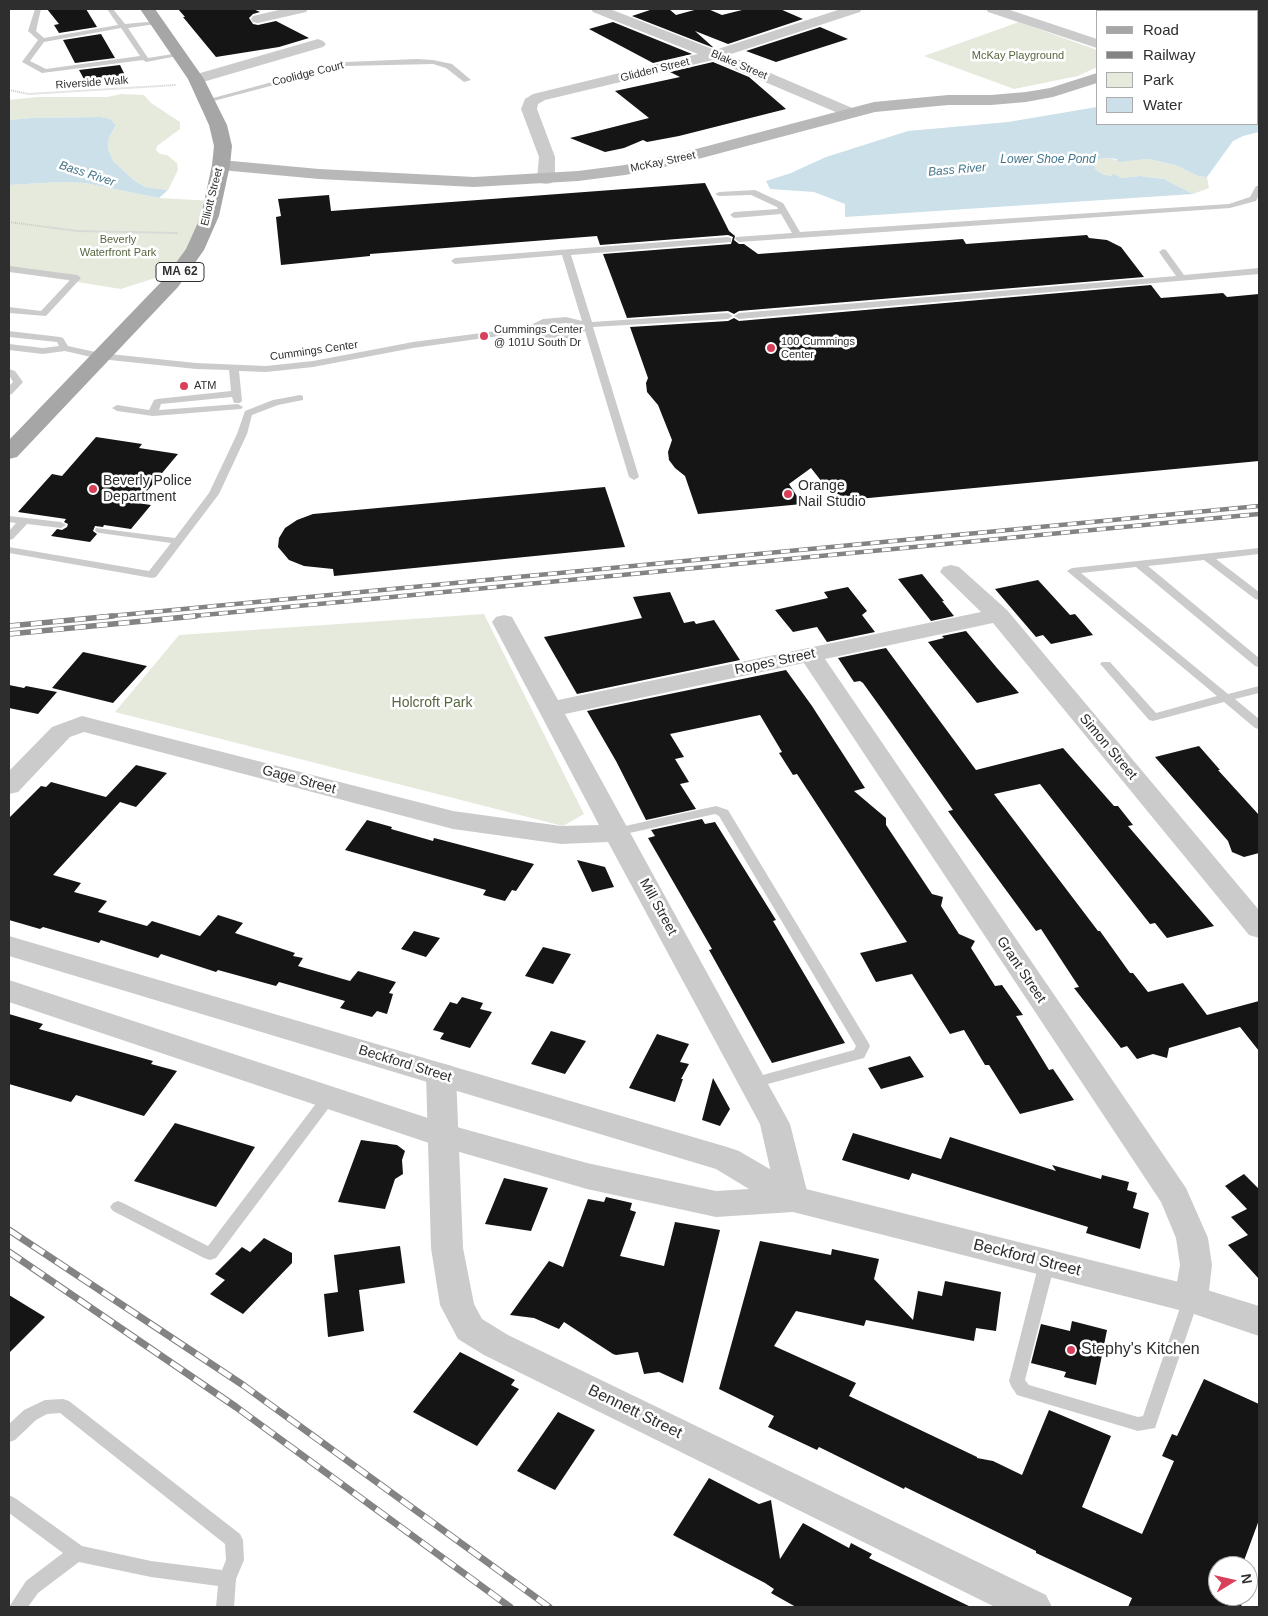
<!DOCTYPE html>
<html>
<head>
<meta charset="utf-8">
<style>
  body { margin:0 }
  #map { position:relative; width:1268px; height:1616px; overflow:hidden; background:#fff; font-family:Arial,sans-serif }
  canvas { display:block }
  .frame { position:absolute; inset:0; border:10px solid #2e2e2e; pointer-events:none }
  .legend { position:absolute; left:1096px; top:10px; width:162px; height:115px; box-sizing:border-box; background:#fff; border:1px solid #ababab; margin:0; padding:6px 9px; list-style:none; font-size:15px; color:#2e2e2e }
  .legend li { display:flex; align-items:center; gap:10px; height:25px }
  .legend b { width:25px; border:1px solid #ababab }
  .north { position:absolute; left:1208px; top:1556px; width:50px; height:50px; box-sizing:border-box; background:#fff; border:1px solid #ababab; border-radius:50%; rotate:81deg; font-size:14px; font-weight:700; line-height:20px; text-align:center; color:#2e2e2e }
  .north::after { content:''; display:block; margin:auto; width:18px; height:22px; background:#d73f5a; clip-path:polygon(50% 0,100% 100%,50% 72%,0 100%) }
</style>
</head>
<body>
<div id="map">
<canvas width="1268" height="1616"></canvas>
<div class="frame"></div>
<ul class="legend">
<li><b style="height:6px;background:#a6a6a6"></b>Road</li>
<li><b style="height:6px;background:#838383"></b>Railway</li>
<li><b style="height:14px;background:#e6eadd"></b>Park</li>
<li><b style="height:14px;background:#cbe0e9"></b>Water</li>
</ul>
<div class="north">N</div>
</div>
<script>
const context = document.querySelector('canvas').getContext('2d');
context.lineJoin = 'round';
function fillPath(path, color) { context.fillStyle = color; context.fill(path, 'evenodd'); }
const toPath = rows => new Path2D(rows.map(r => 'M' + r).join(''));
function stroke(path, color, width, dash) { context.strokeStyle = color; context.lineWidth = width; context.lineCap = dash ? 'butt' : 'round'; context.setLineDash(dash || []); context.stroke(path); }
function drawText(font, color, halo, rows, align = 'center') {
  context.font = font + ' Arial,sans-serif'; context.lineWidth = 5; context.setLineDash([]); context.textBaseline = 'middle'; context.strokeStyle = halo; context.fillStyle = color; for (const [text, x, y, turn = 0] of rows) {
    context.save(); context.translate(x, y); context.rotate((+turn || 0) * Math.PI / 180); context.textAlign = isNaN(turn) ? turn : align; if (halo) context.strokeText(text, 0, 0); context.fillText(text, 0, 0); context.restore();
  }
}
fillPath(toPath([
  [1019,22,1097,50,1097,67,1078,76,1014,89,924,56],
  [121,94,144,95,151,103,180,122,180,129,157,146,156,150,160,154,167,155,177,163,178,170,168,190,145,187,135,181,114,162,108,149,109,137,116,125,110,119,101,117,32,118,9,120,9,100,36,97,107,97],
  [1107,158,1122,161,1148,159,1175,165,1198,176,1207,177,1209,188,1193,194,1164,179,1140,176,1121,178,1102,174,1095,169,1093,165,1094,162,1099,159],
  [60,182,85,183,159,198,214,201,183,269,121,289,9,271,9,185],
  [484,614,584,814,563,826,115,712,179,635]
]), '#e6eadd');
fillPath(toPath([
  [1097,107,1097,124,1257,124,1257,111,1259,112,1259,132,1243,136,1233,141,1207,177,1198,176,1175,165,1148,159,1118,162,1117,159,1107,158,1099,159,1094,162,1095,169,1102,174,1111,176,1114,174,1121,178,1140,176,1164,179,1193,194,845,217,845,204,814,192,770,189,766,181,791,173,826,157,908,131,1008,122],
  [101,117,110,119,116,125,109,137,108,149,114,162,135,181,145,187,168,190,159,198,85,183,60,182,9,185,9,120,32,118]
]), '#cbe0e9');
fillPath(toPath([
  [47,9,86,9,97,27,59,33,54,25,59,24],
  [178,9,253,9,260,12,253,14,249,18,253,24,258,25,276,21,309,38,279,47,216,57,183,17,185,17],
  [653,9,669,9,676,15,698,9,708,9,722,15,746,9,780,9,803,19,728,44,695,31,714,48,632,16],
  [613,22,692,54,653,63,589,29],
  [820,27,848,39,776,62,746,51],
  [101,34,115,58,75,63,63,40],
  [713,62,749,77,786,109,679,136,647,142,643,140,624,148,605,152,570,138,649,118,615,91,680,77,670,72],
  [120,65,125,75,85,81,79,70],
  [705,183,729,231,735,236,734,240,739,244,744,244,758,254,963,239,966,244,1087,235,1089,238,1107,240,1121,247,1144,277,739,311,734,314,728,311,627,318,603,254,731,244,733,237,728,235,600,245,597,236,370,254,370,256,281,265,276,217,281,216,278,199,329,195,331,211],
  [1151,285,1161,298,1223,293,1227,297,1259,294,1259,461,837,501,811,468,789,484,802,504,698,514,685,476,675,468,669,460,668,452,672,440,658,405,647,392,646,383,648,378,630,327,728,321,734,318,739,321],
  [96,437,142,444,139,448,178,454,137,503,151,505,131,529,104,525,103,527,95,526,93,531,97,534,90,542,51,536,57,529,62,530,67,527,68,524,64,522,66,519,18,512,52,474,62,476],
  [605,487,625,547,334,576,333,569,304,566,289,560,278,547,279,538,285,528,297,520,313,514],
  [922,574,944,601,942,601,954,616,931,621,898,579],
  [1038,580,1070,615,1075,614,1093,635,1051,644,1043,635,1036,637,995,589],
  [848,587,867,611,862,615,875,632,827,642,817,627,793,632,775,610,828,598,824,592],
  [670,592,684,623,694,621,696,624,714,620,740,660,577,694,544,637,642,618,633,597],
  [966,631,997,668,1019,693,977,703,928,642,944,638,942,636],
  [886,648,976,770,1063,748,1114,806,1118,806,1133,825,1128,826,1214,926,1167,938,1155,923,1150,924,1040,784,994,794,1098,931,1100,931,1130,973,1133,973,1148,992,1183,983,1207,1015,1259,1001,1259,1051,1240,1027,1169,1048,1167,1058,1153,1054,1137,1059,1127,1046,1121,1048,1074,988,1079,987,1041,929,1036,931,948,811,953,810,891,722,863,683,860,681,854,682,838,658],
  [83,652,147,666,113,703,52,688],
  [786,670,812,706,865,788,854,791,886,818,886,825,932,894,943,897,941,906,959,934,975,941,971,948,995,986,1002,985,1023,1015,1016,1016,1049,1070,1053,1069,1074,1100,1020,1114,989,1065,985,1065,964,1030,950,1034,912,974,876,982,860,953,907,942,797,774,793,775,779,753,782,752,760,715,670,734,684,757,675,759,689,782,680,784,696,809,646,820,616,761,587,711],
  [9,685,24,688,26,686,57,692,38,714,9,708],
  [1199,746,1220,770,1218,770,1259,815,1259,853,1244,857,1232,852,1228,841,1155,757],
  [136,765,167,773,136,807,120,802,53,875,81,883,74,892,107,901,98,912,147,926,152,921,200,936,218,915,243,923,235,933,295,953,293,956,303,958,298,966,350,981,358,971,396,982,389,993,393,994,387,1014,377,1011,372,1017,340,1008,345,1001,279,982,276,986,218,970,216,972,161,954,158,958,101,940,99,943,43,927,40,929,9,920,9,818,41,786,46,787,51,782,106,797],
  [702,819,705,824,715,822,776,920,773,921,845,1043,772,1063,709,950,712,949,648,838,655,836,651,830],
  [367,820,392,827,391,829,433,841,434,838,534,864,516,891,512,890,505,901,483,895,486,890,345,850],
  [577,860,605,867,614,887,592,892],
  [414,931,440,938,426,957,401,949],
  [543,947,571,954,553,984,525,976],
  [462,997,483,1003,480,1009,492,1012,470,1048,440,1039,444,1033,433,1030,450,1002,457,1004],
  [9,1014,43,1024,39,1029,153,1061,151,1064,177,1071,144,1116,76,1095,71,1102,9,1084],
  [551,1031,586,1041,565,1074,531,1064],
  [657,1034,689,1044,680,1062,689,1064,681,1079,683,1079,675,1102,629,1088],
  [910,1056,924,1077,881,1089,868,1068],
  [713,1078,730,1109,720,1126,702,1120],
  [175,1123,255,1147,216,1207,134,1181],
  [853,1133,941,1159,950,1137,1056,1171,1052,1165,1101,1179,1102,1175,1129,1182,1127,1190,1137,1193,1133,1208,1149,1213,1140,1249,1086,1233,1088,1227,912,1173,909,1180,842,1160],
  [361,1140,397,1145,405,1151,402,1160,403,1174,395,1179,385,1209,338,1202],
  [1244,1174,1259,1189,1259,1279,1228,1245,1248,1235,1231,1217,1247,1209,1225,1186],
  [504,1178,548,1188,531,1231,485,1224],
  [606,1197,632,1203,630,1210,636,1212,620,1256,664,1266,675,1222,720,1230,683,1383,659,1372,644,1374,638,1352,616,1355,613,1354,564,1322,559,1329,534,1318,510,1315,549,1261,563,1267,588,1199,604,1202],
  [264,1238,292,1253,292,1263,243,1314,210,1294,225,1280,215,1274,242,1247,250,1252],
  [760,1241,831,1255,832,1249,879,1259,874,1279,913,1320,918,1291,942,1296,945,1281,1001,1292,996,1331,976,1328,974,1341,866,1320,864,1326,796,1311,774,1346,856,1383,849,1396,977,1457,977,1458,993,1461,1022,1475,1049,1410,1111,1436,1082,1507,1142,1534,1174,1461,1162,1456,1172,1434,1177,1436,1204,1379,1259,1404,1259,1520,1242,1566,1218,1566,1218,1596,1244,1596,1241,1607,1128,1607,1132,1598,1036,1553,1036,1551,905,1487,904,1489,819,1447,817,1450,768,1427,774,1416,719,1389],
  [400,1246,405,1283,359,1290,364,1331,328,1337,324,1294,338,1292,334,1255],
  [9,1295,45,1317,9,1353],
  [1072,1321,1107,1330,1096,1385,1064,1377,1066,1372,1031,1363,1041,1324,1070,1331],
  [460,1352,515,1380,511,1385,519,1389,477,1446,413,1412],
  [558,1412,595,1430,555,1490,517,1471],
  [709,1478,759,1504,771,1500,780,1559,803,1523,849,1548,851,1543,872,1554,869,1558,971,1607,796,1607,771,1593,774,1589,765,1583,673,1535]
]), '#151515');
stroke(toPath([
  [9,90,29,94,176,85],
  [1257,96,1259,97],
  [9,222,77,231,178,233]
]), '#cbcbcb', 2, [1, 1]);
fillPath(toPath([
  [35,9,41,9,36,31,44,38,118,25,107,9,113,9,125,24,158,21,158,23,156,24,128,28,148,58,179,53,183,55,146,62,143,60,42,73,22,62,38,40,28,31,35,9],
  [121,28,140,56,46,69,30,61,44,42,121,28],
  [417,59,433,60,452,64,471,80,464,82,446,68,433,64,346,66,206,103,202,101,346,62,417,59],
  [1256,186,1259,186,1259,195,1256,201,1230,208,739,242,735,239,736,237,792,233,781,214,734,218,730,215,734,212,778,209,777,207,751,195,719,196,715,194,719,192,755,190,783,203,800,232,1229,204,1250,197,1256,186],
  [728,237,731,238,731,242,571,255,592,322,728,313,733,316,728,319,593,327,639,477,634,480,629,477,585,331,570,338,547,340,528,332,413,348,313,367,266,372,239,371,242,401,240,403,234,403,232,397,161,404,159,410,238,404,243,407,241,409,153,416,117,411,112,408,117,405,149,410,154,400,157,399,231,391,229,370,196,369,100,359,65,351,43,354,9,350,9,344,43,348,59,346,57,342,9,337,9,331,60,337,63,338,68,346,100,353,196,363,266,366,313,361,413,342,527,327,543,319,566,317,582,321,562,255,455,264,451,261,455,258,728,237],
  [566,323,580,326,568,332,548,334,536,329,545,325,566,323],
  [1163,249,1166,250,1184,275,1259,268,1259,274,739,319,734,316,739,313,1176,276,1159,252,1163,249],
  [9,266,77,275,81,278,46,316,9,313,9,307,41,311,70,280,9,272,9,266],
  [9,369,15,371,23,382,12,394,9,395,9,386,13,382,9,375,9,369],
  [300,395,303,396,303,400,278,405,252,415,247,434,219,494,156,577,152,578,9,553,9,547,149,571,171,543,100,533,96,532,95,530,96,528,175,538,209,493,237,434,245,411,273,400,300,395],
  [9,516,61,522,66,525,61,528,27,524,13,539,9,540,9,531,16,523,9,522,9,516],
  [1259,548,1259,554,1216,559,1259,592,1259,600,1255,599,1204,560,1148,566,1259,658,1259,667,1255,666,1136,567,1081,573,1228,694,1259,686,1259,693,1235,699,1259,719,1259,729,1255,728,1224,702,1153,721,1149,720,1102,666,1100,664,1102,662,1110,662,1156,713,1217,696,1067,571,1072,568,1259,548],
  [716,806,728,810,868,1042,870,1046,864,1058,753,1088,748,1087,746,1083,748,1079,854,1050,856,1046,719,816,715,814,616,836,610,832,616,828,716,806],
  [329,1092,334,1093,336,1097,334,1101,216,1258,210,1260,204,1258,113,1211,110,1207,113,1203,118,1201,123,1203,208,1246,324,1093,329,1092],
  [1047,1257,1053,1259,1055,1263,1025,1380,1029,1385,1138,1417,1143,1416,1183,1299,1185,1294,1191,1292,1197,1294,1199,1299,1155,1428,1138,1431,1017,1395,1011,1386,1009,1381,1039,1263,1041,1259,1047,1257],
  [63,1399,69,1401,240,1534,243,1540,244,1560,236,1579,234,1607,216,1607,218,1586,151,1577,79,1562,38,1593,28,1607,9,1607,26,1581,63,1553,9,1513,9,1495,15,1498,82,1546,151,1561,222,1570,226,1560,225,1544,60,1413,47,1414,36,1420,15,1440,9,1442,9,1424,24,1410,45,1400,63,1399]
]), '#cbcbcb');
fillPath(toPath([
  [283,9,308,9,306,12,258,23,253,22,251,19,253,16,283,9],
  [591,9,610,9,715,50,841,9,862,9,860,12,728,55,857,110,859,113,857,116,845,116,713,60,545,100,538,104,537,109,555,157,555,179,552,183,546,184,540,183,537,179,539,157,521,109,525,99,533,94,698,54,593,12,591,9],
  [986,9,1007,9,1097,39,1097,48,988,12,986,9],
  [318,39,323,41,326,44,323,47,196,84,190,82,188,79,190,76,318,39],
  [951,565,959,567,1007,610,1259,910,1259,938,1249,935,993,623,825,659,1186,1188,1208,1238,1212,1265,1208,1299,1203,1309,1191,1313,1179,1309,1174,1299,1180,1265,1176,1238,1161,1202,804,663,565,714,790,1124,809,1199,804,1208,793,1211,782,1208,777,1199,760,1124,608,842,561,844,453,829,84,732,70,737,18,792,9,794,9,771,52,727,82,716,453,811,561,826,599,825,492,622,496,617,504,615,512,617,558,700,981,612,940,572,943,567,951,565],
  [441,1063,452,1066,456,1074,463,1248,474,1304,482,1319,508,1335,1046,1595,1052,1607,995,1607,484,1355,458,1339,440,1305,431,1248,426,1074,430,1066,441,1063]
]), '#cbcbcb');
fillPath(toPath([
  [9,936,727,1147,739,1151,802,1188,1191,1285,1259,1306,1259,1336,1191,1313,793,1212,716,1217,587,1189,432,1144,9,1002,9,980,446,1124,587,1163,716,1191,749,1189,716,1169,9,956,9,936]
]), '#cbcbcb');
fillPath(toPath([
  [1183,9,1199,9,1197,11,1182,11,1183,9],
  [1097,73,1097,83,1053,97,1026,102,991,105,948,105,875,112,683,163,625,175,578,181,474,187,319,179,221,170,215,169,212,165,215,161,221,160,319,169,474,177,578,171,625,165,681,153,874,102,948,95,991,95,1026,92,1050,88,1097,73]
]), '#b8b8b8');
fillPath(toPath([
  [140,9,155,9,204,79,227,125,232,146,230,165,219,216,204,250,178,287,17,457,9,459,9,440,164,279,186,249,201,216,212,165,214,146,209,125,188,79,140,9]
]), '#a6a6a6');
const railFar2 = toPath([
  [100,617,1259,506],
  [183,617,1259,514]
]);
const railFar1 = toPath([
  [9,626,113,616],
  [9,634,196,616]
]);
const rail = toPath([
  [9,1230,243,1385,549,1607],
  [9,1252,236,1407,510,1607]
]);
stroke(railFar2, '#838383', 4.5);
stroke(railFar1, '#838383', 5.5);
stroke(rail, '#838383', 7);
stroke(railFar2, '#fff', 3, [9]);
stroke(railFar1, '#fff', 4, [11]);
stroke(rail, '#fff', 5, [14]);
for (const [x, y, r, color] of [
  [484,336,5,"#d73f5a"],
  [771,348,5,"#d73f5a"],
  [184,386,5,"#d73f5a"],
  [93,489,5,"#d73f5a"],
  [788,494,5,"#d73f5a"],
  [1071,1350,5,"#d73f5a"]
]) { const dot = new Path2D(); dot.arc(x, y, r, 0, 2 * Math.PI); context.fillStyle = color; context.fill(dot); stroke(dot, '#fff', 2); }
drawText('11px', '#56663f', '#fff', [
  ["McKay Playground",1018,56],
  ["Beverly",118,240],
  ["Waterfront Park",118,253]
]);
drawText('11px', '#2e2e2e', '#fff', [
  ["Blake Street",739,65,23],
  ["Glidden Street",655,70,-14],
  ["Coolidge Court",308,74,-14],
  ["Riverside Walk",92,83,-4],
  ["McKay Street",663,162,-12],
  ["Elliott Street",212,197,-76],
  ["Cummings Center",314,351,-8]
]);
drawText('11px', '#2e2e2e', '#fff', [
  ["Cummings Center",494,330],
  ["@ 101U South Dr",494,343],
  ["100 Cummings",781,342],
  ["Center",781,355],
  ["ATM",194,386]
], 'left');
drawText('italic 12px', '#43758a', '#fff', [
  ["Lower Shoe Pond",1048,160],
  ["Bass River",957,170,-5],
  ["Bass River",87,174,18]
]);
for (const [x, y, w] of [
  [180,272,48]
]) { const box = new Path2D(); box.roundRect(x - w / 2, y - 9.5, w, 19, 4); context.fillStyle = '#fff'; context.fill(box); stroke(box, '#2e2e2e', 1); }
drawText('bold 12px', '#2e2e2e', null, [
  ["MA 62",180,272]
]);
drawText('14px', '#2e2e2e', '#fff', [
  ["Beverly Police",103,481],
  ["Department",103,497],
  ["Orange",798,486],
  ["Nail Studio",798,502]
], 'left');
drawText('14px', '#2e2e2e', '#fff', [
  ["Ropes Street",775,662,-12],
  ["Simon Street",1108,747,50],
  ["Gage Street",299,780,15],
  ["Mill Street",658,907,61],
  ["Grant Street",1021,970,56],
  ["Beckford Street",405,1064,17]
]);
drawText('14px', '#56663f', '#fff', [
  ["Holcroft Park",432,703]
]);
drawText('16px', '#2e2e2e', '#fff', [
  ["Beckford Street",1027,1258,14],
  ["Bennett Street",635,1412,26]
]);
drawText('16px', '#2e2e2e', '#fff', [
  ["Stephy's Kitchen",1081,1350]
], 'left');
</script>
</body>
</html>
